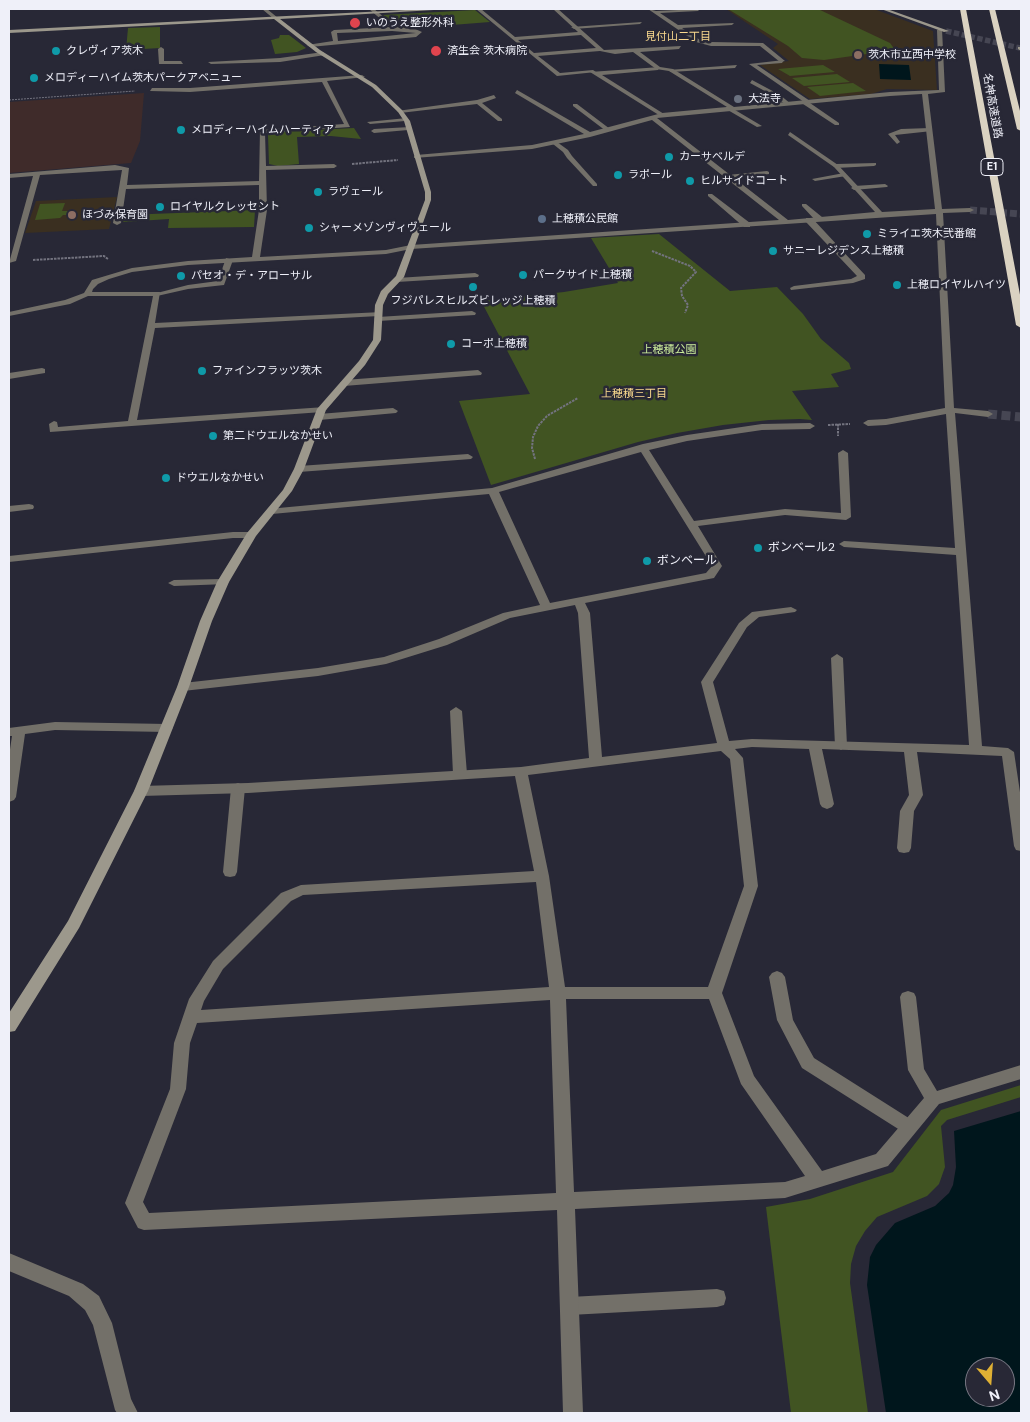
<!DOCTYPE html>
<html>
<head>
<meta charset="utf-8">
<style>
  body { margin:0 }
  #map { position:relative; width:1030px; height:1422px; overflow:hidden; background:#282836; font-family:"DM Sans",sans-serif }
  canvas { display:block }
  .frame { position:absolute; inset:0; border:10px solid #eff0f9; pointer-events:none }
  .north { position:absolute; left:965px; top:1357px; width:50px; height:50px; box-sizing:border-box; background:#282836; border:1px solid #787884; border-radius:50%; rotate:162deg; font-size:14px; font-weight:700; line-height:20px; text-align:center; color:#eff0f9 }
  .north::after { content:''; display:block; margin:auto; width:18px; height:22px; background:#dfb034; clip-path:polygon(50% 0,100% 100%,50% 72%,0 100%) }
</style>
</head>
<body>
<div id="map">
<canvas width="1030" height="1422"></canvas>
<div class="frame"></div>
<div class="north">N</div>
</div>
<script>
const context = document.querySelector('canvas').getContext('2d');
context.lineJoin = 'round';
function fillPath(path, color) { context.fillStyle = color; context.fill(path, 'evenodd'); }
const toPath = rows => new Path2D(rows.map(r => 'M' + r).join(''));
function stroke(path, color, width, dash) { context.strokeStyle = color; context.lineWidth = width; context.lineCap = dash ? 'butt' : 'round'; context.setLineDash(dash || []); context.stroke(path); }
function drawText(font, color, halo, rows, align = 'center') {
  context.font = font + ' "DM Sans","Noto Sans JP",sans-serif'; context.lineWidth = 5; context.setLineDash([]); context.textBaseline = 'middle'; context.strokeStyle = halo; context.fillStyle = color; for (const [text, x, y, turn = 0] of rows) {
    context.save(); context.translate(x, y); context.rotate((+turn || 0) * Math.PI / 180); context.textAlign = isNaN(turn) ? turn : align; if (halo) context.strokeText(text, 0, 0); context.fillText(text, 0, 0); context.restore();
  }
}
fillPath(toPath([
  [144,93,140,141,131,163,9,173,9,102]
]), '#3f2b2a');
fillPath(toPath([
  [726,9,874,9,933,31,937,90,887,89,871,94,810,99,760,65,789,61,773,48,778,44],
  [117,197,109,229,25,233,36,201]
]), '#3a2f20');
fillPath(toPath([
  [728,9,818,9,890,43,895,50,824,60,802,58,788,46],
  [475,10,490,22,401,29,383,15],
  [160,27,160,48,126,50,128,28],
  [280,35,289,35,306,48,297,52,275,54,271,40,279,38],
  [823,65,835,72,790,76,778,69],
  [837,74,850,82,804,86,792,78],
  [853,83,866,91,820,96,807,87],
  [354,128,361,139,331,136,297,137,299,164,278,166,269,164,268,135,276,132],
  [65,203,62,211,74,211,72,215,63,215,60,218,35,220,40,204],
  [255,210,254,227,168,228,169,219,123,222,125,215],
  [659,234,730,291,777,287,803,314,821,339,849,363,851,369,831,374,839,387,792,391,812,420,800,419,769,420,723,425,677,433,638,442,491,485,459,401,530,394,481,301,564,292,618,283,591,238],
  [1021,1085,1021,1097,947,1120,941,1126,945,1167,939,1184,927,1196,877,1217,865,1231,856,1246,851,1264,850,1283,868,1413,791,1413,766,1207,810,1199,893,1172,941,1110]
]), '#415422');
fillPath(toPath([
  [879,64,909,65,911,80,880,79],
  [1021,1111,1021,1413,886,1413,867,1285,870,1257,876,1245,895,1223,935,1206,949,1193,953,1185,956,1167,954,1131],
  [975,1367,1005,1367,1005,1397,975,1397]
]), '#00161c');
stroke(toPath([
  [970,210,1021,214]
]), '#464653', 7, [7, 3]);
stroke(toPath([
  [988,414,1021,417]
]), '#464653', 9, [9, 4.5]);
stroke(toPath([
  [946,31,1020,48]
]), '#464653', 5.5, [5.5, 2.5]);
stroke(toPath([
  [9,100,135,91]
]), '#73737f', 1, [2, 1]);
stroke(toPath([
  [352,164,398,160],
  [652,251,690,266,696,272,681,288,682,296,688,305,685,313],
  [33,260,104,256,108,259],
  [838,424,838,436],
  [828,425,850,424],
  [535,459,532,448,533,437,538,426,547,416,578,398]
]), '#73737f', 2, [2.5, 1]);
fillPath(toPath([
  [642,22,640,24,574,29,571,27,642,22],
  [392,27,413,28,422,32,416,37,310,47,307,45,333,41,331,32,334,30,392,27],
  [392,31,416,33,338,41,337,33,392,31],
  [161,47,164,49,164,61,181,61,183,64,159,64,158,49,161,47],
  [323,52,325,55,280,62,211,64,208,62,280,58,323,52],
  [784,60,782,63,757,65,810,101,810,103,839,123,839,125,835,125,803,104,804,102,749,64,784,60],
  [737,65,735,68,671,72,668,70,737,65],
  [660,67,658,70,602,75,664,114,662,117,590,72,660,67],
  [752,80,780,95,791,104,786,105,776,97,750,83,752,80],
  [573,104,577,104,610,129,610,131,606,131,573,106,573,104],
  [726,107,730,107,762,126,757,127,726,109,726,107],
  [407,118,405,121,370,124,367,122,407,118],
  [410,127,408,130,374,133,371,131,374,129,410,127],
  [930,128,932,131,895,135,900,142,897,144,888,134,901,129,930,128],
  [553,142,557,142,568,150,572,156,597,184,597,186,593,186,567,158,563,152,553,144,553,142],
  [876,163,876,165,874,166,836,168,833,166,836,164,876,163],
  [767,171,769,172,769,174,728,179,725,177,728,175,767,171],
  [844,173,846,174,846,176,815,181,812,179,844,173],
  [885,184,888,186,887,187,854,190,851,188,854,186,885,184],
  [708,194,712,194,750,223,750,227,744,227,708,196,708,194],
  [802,204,806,204,822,217,822,221,816,221,802,206,802,204],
  [806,218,812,218,865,275,865,279,853,283,791,290,790,288,794,286,851,279,857,276,806,222,806,218],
  [226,258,233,260,224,285,188,289,157,296,153,294,188,285,218,281,226,258],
  [475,273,479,275,478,277,397,282,393,280,397,278,475,273],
  [472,311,476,313,475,315,378,321,374,319,378,317,472,311],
  [42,368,45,369,45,373,9,379,9,373,42,368],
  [478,370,482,373,481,375,344,386,340,383,344,380,478,370],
  [393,408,398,411,396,413,319,420,314,417,319,414,393,408],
  [468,454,473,457,471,459,299,472,294,469,299,466,468,454],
  [29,504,33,505,34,507,33,509,9,512,9,506,29,504],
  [223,579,227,580,229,582,227,584,174,586,168,583,174,580,223,579],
  [837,654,843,658,847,746,841,750,835,746,831,658,837,654],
  [456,707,462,711,467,774,465,777,460,778,455,777,453,774,450,711,456,707],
  [238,783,243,785,245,788,237,872,235,876,230,877,225,876,223,872,231,788,233,785,238,783],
  [777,971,782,973,785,977,793,1020,814,1058,915,1122,918,1127,915,1132,909,1134,903,1132,802,1068,777,1020,769,977,772,973,777,971],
  [717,1289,724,1291,726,1298,724,1305,717,1307,570,1315,563,1313,560,1306,563,1299,570,1297,717,1289]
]), '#737069');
fillPath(toPath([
  [262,9,267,9,278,18,274,19,262,9],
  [369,9,374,9,395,26,395,28,391,28,369,9],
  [476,9,481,9,515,37,578,32,553,9,558,9,604,50,681,46,679,49,640,52,660,67,673,69,734,107,890,92,939,90,937,30,942,29,945,92,928,94,942,209,970,208,974,210,970,212,943,213,954,408,988,411,993,414,988,417,955,413,982,746,1008,748,1014,752,1021,799,1021,851,1016,850,1014,846,1002,756,917,752,923,795,914,811,911,848,909,852,904,853,899,852,897,848,900,811,909,795,904,752,822,749,834,804,832,807,827,809,822,807,820,804,809,749,752,747,735,749,743,758,758,886,722,993,754,1076,822,1171,876,1154,924,1098,908,1070,900,997,902,993,908,991,914,993,916,997,924,1069,937,1091,1021,1065,1021,1079,939,1104,888,1166,785,1198,575,1209,583,1413,563,1413,557,1210,144,1230,138,1228,125,1203,170,1089,174,1043,189,999,213,961,281,893,301,885,534,871,515,776,248,793,141,796,136,794,134,791,136,788,141,786,248,783,521,767,589,758,578,613,575,605,510,618,447,645,386,664,318,676,183,691,177,687,183,683,318,668,384,657,439,639,503,613,540,605,489,494,272,514,267,511,268,509,492,488,643,444,687,435,762,424,810,423,815,426,810,429,762,430,687,441,649,450,694,521,785,509,841,513,838,453,843,450,848,453,851,517,846,520,785,515,698,526,722,566,714,578,585,603,590,613,602,757,717,743,701,682,739,623,752,612,791,607,797,610,795,612,759,617,747,627,713,682,729,741,752,739,969,745,956,555,844,547,839,544,844,541,955,548,946,414,886,425,868,426,863,423,868,420,886,419,945,408,936,214,411,249,386,254,188,265,132,272,109,279,98,284,93,289,92,292,160,292,155,323,382,312,382,316,379,316,155,328,137,420,325,407,327,409,322,412,50,432,49,424,54,421,57,422,58,427,128,421,153,296,88,296,70,304,9,316,9,312,65,300,84,293,92,280,132,268,188,261,252,257,259,210,259,185,126,189,121,223,117,225,113,223,122,170,40,175,16,261,9,263,33,176,9,178,9,174,115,165,129,168,127,185,259,181,260,130,344,124,322,82,190,92,150,91,152,88,190,88,362,75,365,77,327,81,350,127,265,133,266,166,334,164,337,166,334,168,266,170,267,210,260,257,386,250,411,245,779,220,652,120,590,137,532,149,414,158,414,156,416,155,532,145,584,134,515,93,517,90,590,132,662,113,727,107,669,71,656,69,633,52,615,54,600,51,538,56,560,73,593,70,596,72,557,76,476,9],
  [581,35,596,48,534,53,518,40,581,35],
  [922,94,935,209,882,212,838,165,790,132,788,135,834,167,875,212,788,220,657,118,890,96,922,94],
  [641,452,712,566,706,573,550,603,499,492,641,452],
  [721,751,730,759,744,886,708,987,565,987,549,876,528,775,721,751],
  [536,882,549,987,201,1010,204,1001,223,969,291,901,303,895,536,882],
  [566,999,709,999,741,1084,805,1176,785,1182,574,1192,566,999],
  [550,1000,556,1193,149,1213,143,1202,186,1089,190,1043,197,1023,550,1000],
  [648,9,656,11,700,9,698,11,660,13,678,25,734,23,732,25,682,28,700,40,711,42,763,43,785,61,780,62,760,46,711,46,696,42,648,9],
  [494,95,496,98,482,103,502,119,502,121,498,121,477,104,400,113,397,111,477,100,494,95],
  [233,532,251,532,256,535,251,538,233,538,9,562,9,556,233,532],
  [55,722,167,724,173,728,167,732,55,730,25,734,16,797,14,800,9,802,9,756,12,736,9,736,9,728,55,722],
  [9,1253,83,1284,99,1296,112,1323,131,1399,138,1413,117,1413,115,1410,93,1325,85,1310,69,1296,9,1271,9,1253]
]), '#737069');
fillPath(toPath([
  [425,9,451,9,280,19,320,50,376,85,402,110,410,121,431,192,431,200,404,277,388,294,383,305,381,340,365,365,326,410,304,469,292,491,256,536,229,582,212,621,189,687,148,791,79,928,15,1031,9,1032,9,1013,68,921,134,791,177,687,200,621,217,582,247,533,283,490,294,469,317,409,359,361,373,340,375,305,381,291,396,276,425,200,425,192,404,121,398,112,372,87,316,52,274,19,9,33,9,30,425,9],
  [881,9,887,9,949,31,944,32,881,9],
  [1018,47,1021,47,1021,51,1018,49,1018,47]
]), '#9c988c');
fillPath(toPath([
  [960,9,966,9,1021,300,1021,328,1016,325,960,9],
  [989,9,995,9,1021,115,1021,131,1017,129,989,9]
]), '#dad2c1');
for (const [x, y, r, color] of [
  [355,23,6,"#e0444e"],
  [56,51,5,"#0f9aa8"],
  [436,51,6,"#e0444e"],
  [858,55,5,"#8d6e63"],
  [34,78,5,"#0f9aa8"],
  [738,99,5,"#6b7280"],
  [181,130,5,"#0f9aa8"],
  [669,157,5,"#0f9aa8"],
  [618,175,5,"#0f9aa8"],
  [690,181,5,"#0f9aa8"],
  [318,192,5,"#0f9aa8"],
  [160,207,5,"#0f9aa8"],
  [72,215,5,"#8d6e63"],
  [542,219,5,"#5c6f8a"],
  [309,228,5,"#0f9aa8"],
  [867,234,5,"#0f9aa8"],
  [773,251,5,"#0f9aa8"],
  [523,275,5,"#0f9aa8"],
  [181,276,5,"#0f9aa8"],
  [897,285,5,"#0f9aa8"],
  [473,287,5,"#0f9aa8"],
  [451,344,5,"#0f9aa8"],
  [202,371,5,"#0f9aa8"],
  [213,436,5,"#0f9aa8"],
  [166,478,5,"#0f9aa8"],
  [758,548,5,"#0f9aa8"],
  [647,561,5,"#0f9aa8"]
]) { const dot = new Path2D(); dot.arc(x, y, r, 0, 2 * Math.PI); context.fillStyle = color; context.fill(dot); stroke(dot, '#282836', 2); }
drawText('11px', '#eff0f9', '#282836', [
  ["いのうえ整形外科",366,23],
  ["クレヴィア茨木",66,51],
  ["済生会 茨木病院",447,51],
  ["茨木市立西中学校",868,55],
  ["メロディーハイム茨木パークアベニュー",44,78],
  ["大法寺",748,99],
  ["メロディーハイムハーティア",191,130],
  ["カーサベルデ",679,157],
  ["ラポール",628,175],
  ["ヒルサイドコート",700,181],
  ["ラヴェール",328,192],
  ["ロイヤルクレッセント",170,207],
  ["ほづみ保育園",82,215],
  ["上穂積公民館",552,219],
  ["シャーメゾンヴィヴェール",319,228],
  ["ミライエ茨木弐番館",877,234],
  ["サニーレジデンス上穂積",783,251],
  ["パークサイド上穂積",533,275],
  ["パセオ・デ・アローサル",191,276],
  ["上穂ロイヤルハイツ",907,285],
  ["フジパレスヒルズビレッジ上穂積",473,301,"center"],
  ["コーポ上穂積",461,344],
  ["ファインフラッツ茨木",212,371],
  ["第二ドウエルなかせい",223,436],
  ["ドウエルなかせい",176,478]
], 'left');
drawText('11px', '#fad98e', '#282836', [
  ["見付山二丁目",678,37],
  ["上穂積三丁目",634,394]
]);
drawText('11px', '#eff0f9', '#282836', [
  ["名神高速道路",992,106,80]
]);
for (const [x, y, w] of [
  [992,167,22]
]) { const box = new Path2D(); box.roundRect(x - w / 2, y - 8.5, w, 17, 4); context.fillStyle = '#282836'; context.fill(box); stroke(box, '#eff0f9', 1); }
drawText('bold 11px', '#eff0f9', null, [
  ["E1",992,167]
]);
drawText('11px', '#cced9b', '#282836', [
  ["上穂積公園",669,350]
]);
drawText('12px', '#eff0f9', '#282836', [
  ["ボンベール2",768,548],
  ["ボンベール",657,561]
], 'left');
</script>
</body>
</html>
